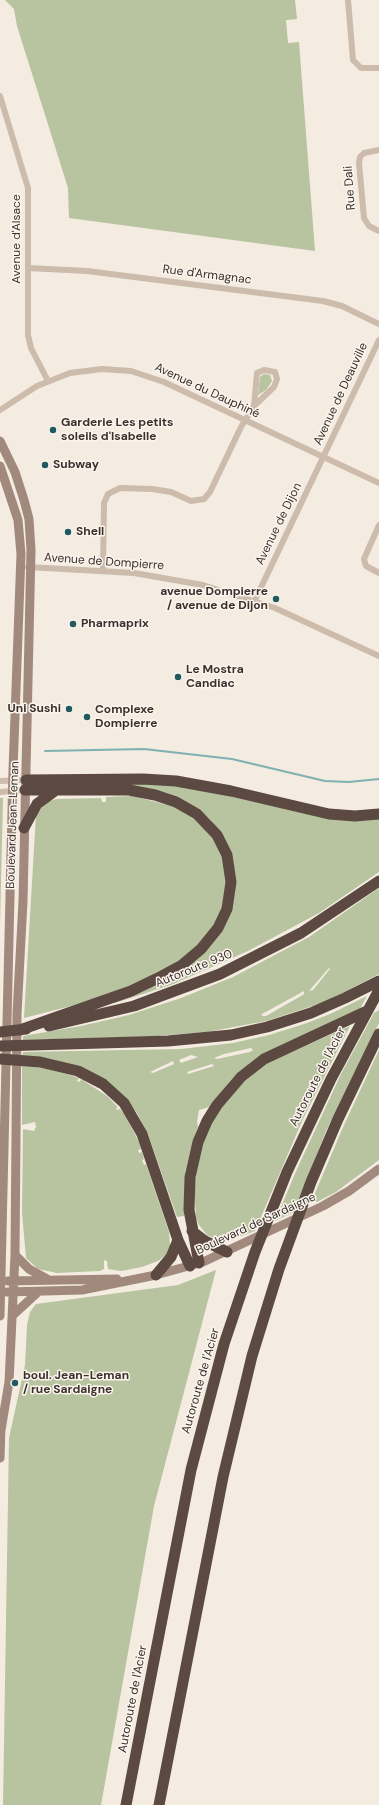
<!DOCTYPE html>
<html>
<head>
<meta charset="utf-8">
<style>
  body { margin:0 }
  canvas { display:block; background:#f4ebe1 }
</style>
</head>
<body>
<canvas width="379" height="1805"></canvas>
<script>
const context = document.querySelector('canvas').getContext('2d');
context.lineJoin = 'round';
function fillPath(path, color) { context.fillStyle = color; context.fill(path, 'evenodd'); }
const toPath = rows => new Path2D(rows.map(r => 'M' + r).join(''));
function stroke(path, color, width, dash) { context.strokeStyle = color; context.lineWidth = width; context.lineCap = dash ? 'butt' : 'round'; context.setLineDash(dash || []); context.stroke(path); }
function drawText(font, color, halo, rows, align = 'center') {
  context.font = font + ' "DM Sans",sans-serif'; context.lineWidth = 3; context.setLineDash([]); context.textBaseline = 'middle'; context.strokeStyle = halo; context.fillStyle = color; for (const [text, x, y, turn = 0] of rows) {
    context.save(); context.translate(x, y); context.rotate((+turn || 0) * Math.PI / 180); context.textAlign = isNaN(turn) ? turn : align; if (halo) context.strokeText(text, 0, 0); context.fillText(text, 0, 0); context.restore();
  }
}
fillPath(toPath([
  [5,0,295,0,297,19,286,20,288,43,299,42,315,251,69,218,68,188,17,26,14,9],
  [264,374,270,375,272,381,266,390,258,395,260,377],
  [160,783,379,819,379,872,319,913,248,951,171,985,115,1003,114,1000,171,976,233,903,236,881,233,860,216,827,208,817,197,808,99,786],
  [133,796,179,808,207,828,222,853,227,877,221,914,206,937,187,955,172,965,140,982,79,1004,24,1018,36,815,40,809,50,801,56,799,101,798,102,802,106,802,106,797],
  [0,798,3,798,0,926],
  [379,888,379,974,325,1002,266,1021,207,1032,156,1036,23,1040,23,1036,81,1026,129,1015,181,998,233,977,309,937],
  [329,968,330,969,313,990,309,991],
  [304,991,304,994,301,996,266,1016,262,1016,262,1014],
  [367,996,358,1012,256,1059,232,1079,209,1107,199,1110,197,1121,198,1127,193,1141,185,1172,184,1216,177,1217,148,1134,137,1113,124,1096,102,1078,22,1057,23,1052,181,1049,233,1043,269,1035,307,1023,330,1014],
  [251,1048,253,1050,250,1052,217,1059,214,1058,224,1054],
  [191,1055,198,1057,181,1063,179,1060],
  [173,1061,174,1064,153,1073,150,1072],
  [212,1064,214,1066,188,1074,187,1072],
  [379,1010,379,1023,326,1131,294,1212,275,1221,297,1169,341,1074,374,1013],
  [350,1026,303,1119,255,1231,244,1235,225,1239,214,1238,207,1235,199,1225,196,1218,194,1187,199,1151,216,1114,241,1084,265,1064],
  [379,1050,379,1160,336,1192,317,1202,312,1200,344,1125],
  [22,1066,43,1068,67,1074,79,1078,77,1081,80,1082,81,1079,107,1096,118,1107,116,1108,117,1110,120,1109,125,1115,139,1142,141,1149,138,1150,139,1153,142,1152,144,1159,142,1160,144,1165,146,1164,169,1232,170,1246,167,1254,158,1261,142,1267,121,1271,108,1269,107,1261,104,1260,104,1269,100,1271,57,1273,38,1269,26,1258,22,1213,23,1129,34,1131,36,1127,35,1122,22,1125],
  [216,1270,154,1506,101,1805,3,1805,9,1438,25,1365,27,1325,30,1312,36,1304,178,1285]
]), '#b8c4a0');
stroke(toPath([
  [45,751,144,749,232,759,325,781,349,782,379,779]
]), '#7fb0b2', 2);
stroke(toPath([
  [348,0,353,60,361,68,379,68],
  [0,96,28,188,28,335,31,348,48,381],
  [379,150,364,153,360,157,359,163,364,218,369,226,379,231],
  [28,268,87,271,323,301,342,306,379,324],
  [0,410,37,386,70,373,102,369,131,371,164,382,379,483],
  [379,525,364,559,366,566,379,573],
  [28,567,134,573,203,585,275,608,379,656],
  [103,571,104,503,108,494,120,488,152,489,171,492,191,501,204,499,210,492,241,427,254,406,274,387,277,379,275,372,264,370,257,373,254,406],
  [255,600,379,340],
  [0,781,26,780],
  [0,792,25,790]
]), '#cdbbac', 6);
stroke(toPath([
  [0,441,15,472,24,500,29,519,31,550,23,901,17,1014,15,1255,9,1382,1,1430],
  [0,466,18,520,21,554,13,770,0,1316],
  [15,1255,29,1269,47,1279],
  [8,1281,117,1279],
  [7,1292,82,1290,156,1275,203,1262,323,1206,349,1191,379,1169],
  [12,1316,37,1293],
  [0,1458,1,1426]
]), '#a18a7d', 9);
stroke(toPath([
  [26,780,143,779,176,781,231,791,329,814,355,816,379,814],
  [24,828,37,804,56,790],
  [49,1026,134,1006,220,974,301,933,379,881],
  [20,1030,131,991,158,978,182,965,201,949,218,928,227,909,231,882,227,855,217,835,197,814,176,802,155,795,129,790,25,790],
  [0,1032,26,1029],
  [0,1046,168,1041,231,1035,267,1027,311,1013,345,998,379,981],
  [0,1059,40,1062,78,1071,103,1084,124,1103,142,1134,178,1240,190,1266],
  [192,1231,205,1241,227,1252],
  [199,1263,189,1210,190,1177,198,1142,207,1121,217,1105,241,1077,264,1059,367,1011],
  [156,1275,171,1257,178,1240],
  [126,1805,191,1470,224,1344,255,1252,287,1172,331,1079,379,990],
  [159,1805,223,1477,252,1356,279,1269,311,1182,338,1119,379,1034]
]), '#5c4a42', 11);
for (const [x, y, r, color] of [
  [53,430,4,"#1f5a5e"],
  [45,465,4,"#1f5a5e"],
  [68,532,4,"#1f5a5e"],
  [276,599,4,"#1f5a5e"],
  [73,624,4,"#1f5a5e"],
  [178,677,4,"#1f5a5e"],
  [69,709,4,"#1f5a5e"],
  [87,717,4,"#1f5a5e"],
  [15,1383,4,"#1f5a5e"]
]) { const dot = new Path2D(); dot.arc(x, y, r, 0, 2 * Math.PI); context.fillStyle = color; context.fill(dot); stroke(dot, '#fbf5ee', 1.5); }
drawText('12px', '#3b302b', '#fbf5ee', [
  ["Rue Dali",350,188,-94],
  ["Avenue d'Alsace",17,239,-90],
  ["Rue d'Armagnac",207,275,7],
  ["Avenue du Dauphiné",207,391,25],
  ["Avenue de Deauville",341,394,-65],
  ["Avenue de Dijon",279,524,-64],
  ["Avenue de Dompierre",104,562,4],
  ["Boulevard Jean-Leman",13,825,-88],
  ["Autoroute 930",194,969,-22],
  ["Autoroute de l'Acier",318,1077,-63],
  ["Boulevard de Sardaigne",256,1224,-25],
  ["Autoroute de l'Acier",201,1381,-74],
  ["Autoroute de l'Acier",133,1699,-79]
]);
drawText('bold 12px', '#3b302b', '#fbf5ee', [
  ["Garderie Les petits",61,423],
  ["soleils d'Isabelle",61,437],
  ["Subway",53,465],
  ["Shell",76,532],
  ["avenue Dompierre",268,592,"right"],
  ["/ avenue de Dijon",268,606,"right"],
  ["Pharmaprix",81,624],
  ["Le Mostra",186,670],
  ["Candiac",186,684],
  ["Uni Sushi",61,709,"right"],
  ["Complexe",95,710],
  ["Dompierre",95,724],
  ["boul. Jean-Leman",23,1376],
  ["/ rue Sardaigne",23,1390]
], 'left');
</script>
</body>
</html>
